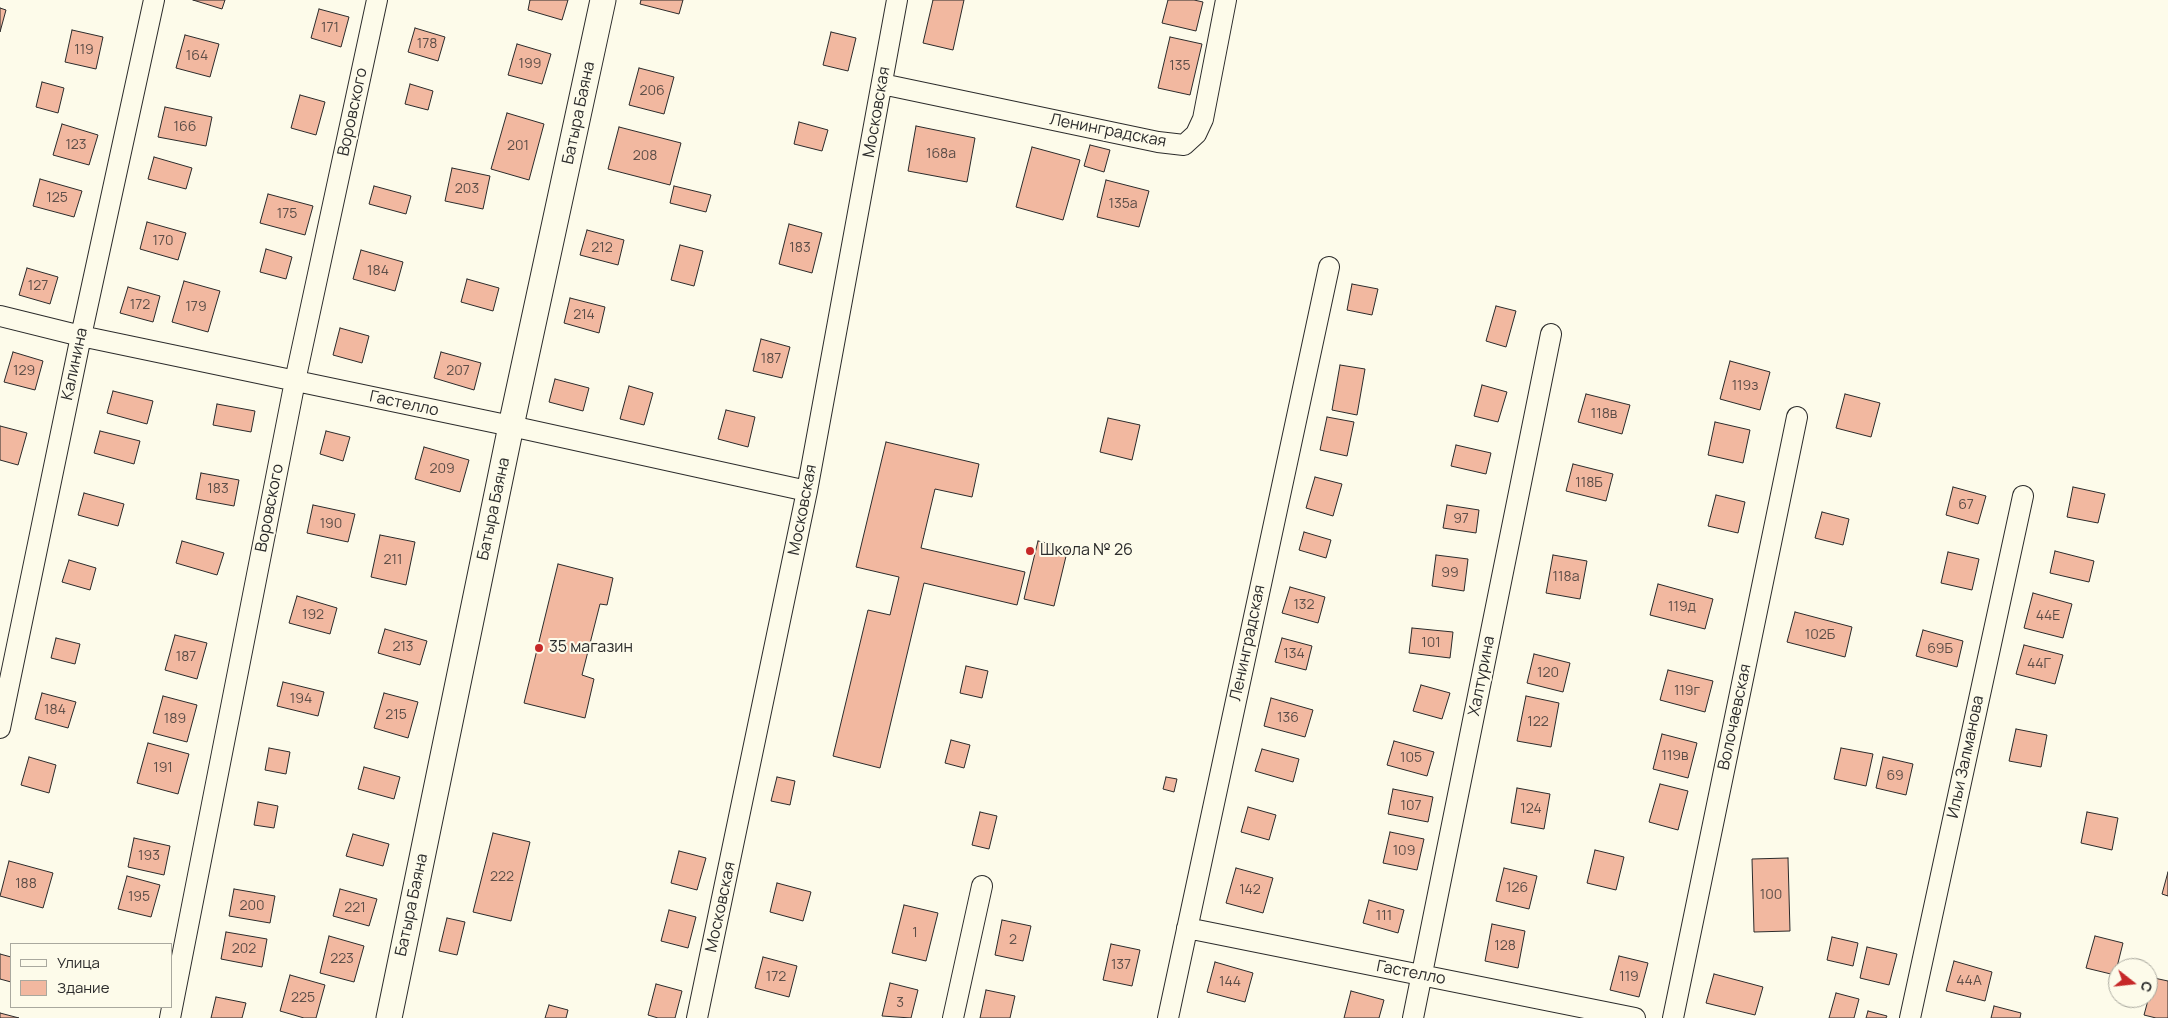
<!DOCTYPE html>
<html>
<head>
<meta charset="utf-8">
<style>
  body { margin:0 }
  #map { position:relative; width:2168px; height:1018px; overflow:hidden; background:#fdfbea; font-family:Manrope,sans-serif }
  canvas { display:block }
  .legend { position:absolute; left:10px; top:943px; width:162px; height:65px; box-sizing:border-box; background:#fdfbea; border:1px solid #a9a89e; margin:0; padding:6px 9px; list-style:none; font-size:15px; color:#2b2b2b }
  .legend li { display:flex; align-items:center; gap:10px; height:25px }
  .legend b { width:25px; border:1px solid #a9a89e }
  .north { position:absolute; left:2108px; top:958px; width:50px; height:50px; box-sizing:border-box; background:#fdfbea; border:1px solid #a9a89e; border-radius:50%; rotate:106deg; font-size:14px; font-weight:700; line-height:20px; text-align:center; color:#2b2b2b }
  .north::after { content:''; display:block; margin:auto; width:18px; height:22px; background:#c62828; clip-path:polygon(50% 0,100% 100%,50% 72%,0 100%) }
</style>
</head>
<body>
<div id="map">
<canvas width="2168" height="1018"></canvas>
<ul class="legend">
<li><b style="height:6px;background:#fdfbea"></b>Улица</li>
<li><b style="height:14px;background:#f2b8a0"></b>Здание</li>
</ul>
<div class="north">С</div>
</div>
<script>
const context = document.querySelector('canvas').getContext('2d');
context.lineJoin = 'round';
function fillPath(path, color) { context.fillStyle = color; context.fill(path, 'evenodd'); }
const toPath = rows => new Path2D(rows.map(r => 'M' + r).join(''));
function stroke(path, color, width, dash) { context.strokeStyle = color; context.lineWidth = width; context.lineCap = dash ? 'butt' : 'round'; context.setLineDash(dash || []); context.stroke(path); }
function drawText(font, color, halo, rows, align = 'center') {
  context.font = font + ' Manrope,sans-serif'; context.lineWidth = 4; context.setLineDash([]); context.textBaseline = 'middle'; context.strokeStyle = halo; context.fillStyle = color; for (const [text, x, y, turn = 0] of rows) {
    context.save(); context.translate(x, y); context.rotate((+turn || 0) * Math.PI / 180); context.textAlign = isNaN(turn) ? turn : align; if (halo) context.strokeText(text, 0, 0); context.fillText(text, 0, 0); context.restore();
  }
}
const building = toPath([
  [193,0,225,0,222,9,193,0],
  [530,0,568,0,562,20,528,10,530,0],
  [641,0,683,0,679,14,640,4,641,0],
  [933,0,964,0,953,50,923,43,933,0],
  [1168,0,1194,0,1203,2,1196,31,1162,23,1168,0],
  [0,8,6,10,0,32,0,8],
  [319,9,349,17,341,47,311,38,319,9],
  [415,28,445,37,438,61,408,52,415,28],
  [72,30,103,37,96,69,65,62,72,30],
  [831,32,856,38,848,71,823,65,831,32],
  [185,35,219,44,210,77,176,68,185,35],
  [1170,37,1202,44,1190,95,1158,88,1170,37],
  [517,44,551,54,542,84,508,75,517,44],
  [639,68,674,77,664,114,629,105,639,68],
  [42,82,64,88,58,113,36,107,42,82],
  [410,84,433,91,428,110,405,104,410,84],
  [300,95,325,102,316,135,291,128,300,95],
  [165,107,212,117,206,146,158,137,165,107],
  [507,113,544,124,529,180,491,169,507,113],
  [799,122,828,130,822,151,794,144,799,122],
  [62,124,98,135,89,165,53,155,62,124],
  [916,126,975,138,967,182,908,171,916,126],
  [619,127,681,143,670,185,608,169,619,127],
  [1090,145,1110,150,1104,172,1084,166,1090,145],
  [1032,147,1080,160,1063,220,1016,207,1032,147],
  [154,157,192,168,186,189,148,179,154,157],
  [452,168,490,176,483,209,445,201,452,168],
  [40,179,82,191,74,217,33,206,40,179],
  [1106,180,1149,191,1139,227,1097,217,1106,180],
  [374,186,411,196,406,214,369,204,374,186],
  [674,186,711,195,706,212,670,203,674,186],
  [268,194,313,206,305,235,260,223,268,194],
  [147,222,186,233,178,260,140,249,147,222],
  [789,224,822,233,812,273,779,264,789,224],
  [587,230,624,240,618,265,580,255,587,230],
  [680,245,703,251,694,286,671,280,680,245],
  [266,249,292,257,286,279,260,272,266,249],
  [361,250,403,262,395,291,353,279,361,250],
  [27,268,58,277,50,304,19,295,27,268],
  [467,279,499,288,493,311,461,302,467,279],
  [184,281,220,291,208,332,172,322,184,281],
  [1352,284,1378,289,1372,315,1347,310,1352,284],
  [128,287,160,296,153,322,120,313,128,287],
  [570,298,605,307,599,333,564,323,570,298],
  [1496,306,1516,311,1506,347,1486,341,1496,306],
  [340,328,369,336,362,363,333,355,340,328],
  [761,339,790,347,782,378,753,371,761,339],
  [13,352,43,361,35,390,4,382,13,352],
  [441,352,481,363,474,390,434,378,441,352],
  [1730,361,1770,372,1760,410,1720,399,1730,361],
  [1340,365,1365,369,1357,415,1332,410,1340,365],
  [555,379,589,388,583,411,549,402,555,379],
  [1482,385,1507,392,1498,422,1474,416,1482,385],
  [629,386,653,393,644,425,620,419,629,386],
  [113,391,153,401,147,424,107,413,113,391],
  [1586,394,1630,405,1622,434,1578,422,1586,394],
  [1845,394,1880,403,1871,437,1836,428,1845,394],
  [217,404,255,411,251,432,213,425,217,404],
  [726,410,755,417,748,447,718,439,726,410],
  [1327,417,1354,422,1347,456,1320,450,1327,417],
  [1108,418,1140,425,1132,460,1100,452,1108,418],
  [1715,422,1750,430,1743,463,1708,455,1715,422],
  [0,426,27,433,18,465,0,460,0,426],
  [100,431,140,441,134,464,94,453,100,431],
  [326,431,350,437,343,461,320,454,326,431],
  [886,442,979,464,972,497,935,489,921,548,1025,572,1017,605,924,583,880,768,833,756,868,610,890,615,899,577,856,567,886,442],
  [1456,445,1491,453,1486,474,1451,466,1456,445],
  [424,447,469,460,460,492,415,479,424,447],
  [1573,464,1613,474,1606,501,1566,491,1573,464],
  [201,473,239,480,234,506,196,499,201,473],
  [1315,477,1342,484,1333,516,1306,508,1315,477],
  [1953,487,1986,496,1978,524,1946,515,1953,487],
  [2073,487,2105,494,2098,523,2067,517,2073,487],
  [84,493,124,504,118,526,78,515,84,493],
  [1716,495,1745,502,1738,533,1708,526,1716,495],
  [313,505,355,514,348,542,307,533,313,505],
  [1447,505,1479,510,1476,533,1443,528,1447,505],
  [1822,512,1849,519,1843,545,1815,538,1822,512],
  [1304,532,1331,540,1326,558,1299,550,1304,532],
  [380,535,415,542,406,585,371,577,380,535],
  [182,541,224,553,217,575,176,563,182,541],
  [1038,541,1068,548,1054,606,1024,599,1038,541],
  [2055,551,2094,561,2089,582,2050,573,2055,551],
  [1948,552,1979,559,1972,590,1941,583,1948,552],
  [1436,555,1468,559,1464,591,1432,586,1436,555],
  [1553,555,1587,561,1580,599,1546,593,1553,555],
  [69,560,96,568,90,590,62,582,69,560],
  [558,564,613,578,607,605,600,604,582,675,594,679,585,718,524,703,558,564],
  [1658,584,1713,599,1705,629,1650,615,1658,584],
  [1290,587,1325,597,1318,623,1282,613,1290,587],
  [2033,593,2072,604,2063,638,2024,628,2033,593],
  [297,596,337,608,330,634,289,623,297,596],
  [1795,612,1852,627,1845,657,1787,642,1795,612],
  [1412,628,1453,632,1450,658,1409,653,1412,628],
  [385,629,427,641,420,665,378,653,385,629],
  [1923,630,1963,641,1957,667,1916,656,1923,630],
  [175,635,207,643,197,679,165,670,175,635],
  [56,638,80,644,75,664,51,658,56,638],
  [1282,638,1312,646,1306,670,1275,662,1282,638],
  [2024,645,2063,655,2055,684,2016,674,2024,645],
  [1534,654,1570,663,1563,692,1527,683,1534,654],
  [966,666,988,671,982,698,960,693,966,666],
  [1668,670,1713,681,1705,712,1660,700,1668,670],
  [283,682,324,692,318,716,277,706,283,682],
  [1421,685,1450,693,1442,719,1413,711,1421,685],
  [42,693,76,702,68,728,35,719,42,693],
  [384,693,418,702,408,738,374,728,384,693],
  [163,696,197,705,187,742,153,733,163,696],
  [1526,696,1559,703,1551,747,1517,741,1526,696],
  [1271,698,1313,710,1305,737,1264,726,1271,698],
  [2016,729,2047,735,2041,767,2009,761,2016,729],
  [1662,734,1697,743,1688,778,1653,769,1662,734],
  [951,740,970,745,964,768,945,763,951,740],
  [1394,741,1434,752,1427,776,1387,765,1394,741],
  [148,743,189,754,178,794,137,783,148,743],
  [269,748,290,752,286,774,265,770,269,748],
  [1841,748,1873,754,1866,786,1834,779,1841,748],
  [1262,749,1299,759,1293,782,1255,771,1262,749],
  [29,757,56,765,49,793,21,785,29,757],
  [1883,757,1913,764,1906,795,1876,788,1883,757],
  [364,767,400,777,394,799,358,789,364,767],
  [777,777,795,781,790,805,771,801,777,777],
  [1166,777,1177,779,1174,792,1163,789,1166,777],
  [1660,784,1688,791,1678,830,1649,822,1660,784],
  [1517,788,1550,794,1544,829,1511,823,1517,788],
  [1393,789,1433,797,1428,822,1388,814,1393,789],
  [258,802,278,806,274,828,254,825,258,802],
  [1248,807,1276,815,1269,840,1241,832,1248,807],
  [980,812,997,816,989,849,972,845,980,812],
  [2087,812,2118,818,2112,850,2081,843,2087,812],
  [1390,832,1424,839,1417,870,1383,863,1390,832],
  [493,833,530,842,511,921,473,912,493,833],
  [353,834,389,844,383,866,346,856,353,834],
  [134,838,170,846,164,875,128,867,134,838],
  [1595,850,1624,857,1616,890,1587,883,1595,850],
  [679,851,706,858,697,890,671,883,679,851],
  [1788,858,1790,931,1754,932,1752,859,1788,858],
  [9,861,53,873,43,908,0,896,9,861],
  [1236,868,1273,878,1263,913,1226,903,1236,868],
  [1504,868,1537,876,1529,909,1496,901,1504,868],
  [2168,872,2168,896,2162,894,2168,872],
  [127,876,160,885,151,917,118,909,127,876],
  [777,883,811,892,803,921,770,912,777,883],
  [234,889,275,896,270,923,229,916,234,889],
  [340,889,377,899,369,926,333,916,340,889],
  [1369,900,1404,910,1398,933,1363,923,1369,900],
  [904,905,938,913,926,961,892,953,904,905],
  [669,910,696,917,688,948,661,941,669,910],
  [447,918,465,922,457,955,439,951,447,918],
  [1002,920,1031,926,1023,961,995,955,1002,920],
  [1492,924,1525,931,1518,968,1485,961,1492,924],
  [226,932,267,939,262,967,221,959,226,932],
  [329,936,364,946,354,982,320,973,329,936],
  [2095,936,2123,943,2115,975,2086,968,2095,936],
  [1832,937,1858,943,1853,966,1827,960,1832,937],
  [1111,944,1140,950,1132,986,1103,980,1111,944],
  [1867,947,1897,954,1889,985,1860,978,1867,947],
  [0,954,11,957,11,982,0,979,0,954],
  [1619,956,1648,963,1639,997,1610,990,1619,956],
  [763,957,797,966,789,997,755,988,763,957],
  [1954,961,1992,972,1985,1001,1946,991,1954,961],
  [1215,962,1253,973,1245,1002,1207,992,1215,962],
  [1714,974,1763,987,1755,1015,1706,1003,1714,974],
  [290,975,325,985,316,1018,304,1018,280,1011,290,975],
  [2154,978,2168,981,2168,1018,2156,1018,2144,1015,2154,978],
  [890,983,918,990,911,1018,882,1016,890,983],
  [656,984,682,991,675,1018,658,1018,648,1015,656,984],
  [986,990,1015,996,1010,1018,980,1018,986,990],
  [1351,991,1384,1000,1379,1018,1344,1018,1351,991],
  [1836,993,1859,999,1854,1018,1829,1018,1836,993],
  [216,997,246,1003,242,1018,211,1018,216,997],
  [549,1005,568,1010,566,1018,545,1018,549,1005],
  [1994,1006,2021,1013,2020,1018,1991,1018,1994,1006],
  [1868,1011,1887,1016,1886,1018,1866,1018,1868,1011],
  [0,1013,19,1018,0,1018,0,1013]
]);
fillPath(building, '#f2b8a0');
stroke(building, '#2b2b2b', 1);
const minor = toPath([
  [882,84,1158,142,1184,145,1196,134,1203,119,1226,0],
  [0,316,81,336,511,426,807,491],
  [0,728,81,336,154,0],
  [1187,928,1635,1018],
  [170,1018,295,381,377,0],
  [697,1018,807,491,897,0],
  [953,1018,982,886],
  [1168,1018,1329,267],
  [1413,1018,1551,334],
  [1673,1018,1797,417],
  [1910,1018,2023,496]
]);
const tertiary = toPath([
  [389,1018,511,426,603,0]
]);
stroke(minor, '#2b2b2b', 22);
stroke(tertiary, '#2b2b2b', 27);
stroke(minor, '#fdfbea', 20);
stroke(tertiary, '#fdfbea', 25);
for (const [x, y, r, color] of [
  [1030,551,5,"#c62828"],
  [539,648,5,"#c62828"]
]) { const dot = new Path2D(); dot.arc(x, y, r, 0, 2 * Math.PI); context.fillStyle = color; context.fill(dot); stroke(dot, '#fdfbea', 2); }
drawText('14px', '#5d4e48', null, [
  ["171",330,28],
  ["178",427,44],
  ["119",84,50],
  ["164",197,56],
  ["199",530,64],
  ["135",1180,66],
  ["206",652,91],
  ["166",185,127],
  ["123",76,145],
  ["201",518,146],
  ["168а",941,154],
  ["208",645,156],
  ["203",467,189],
  ["125",57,198],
  ["135а",1123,204],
  ["175",287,214],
  ["170",163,241],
  ["212",602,248],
  ["183",800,248],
  ["184",378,271],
  ["127",38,286],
  ["172",140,305],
  ["179",196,307],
  ["214",584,315],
  ["187",771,359],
  ["129",24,371],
  ["207",458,371],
  ["119з",1745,386],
  ["118в",1604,414],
  ["209",442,469],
  ["118Б",1589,483],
  ["183",218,489],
  ["67",1966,505],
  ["97",1461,519],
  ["190",331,524],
  ["211",393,560],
  ["99",1450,573],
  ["118а",1566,577],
  ["132",1304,605],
  ["119д",1682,607],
  ["192",313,615],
  ["44Е",2048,616],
  ["102Б",1820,635],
  ["101",1431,643],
  ["213",403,647],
  ["69Б",1940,649],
  ["134",1294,654],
  ["187",186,657],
  ["44Г",2039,664],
  ["120",1548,673],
  ["119г",1687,691],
  ["194",301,699],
  ["184",55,710],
  ["215",396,715],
  ["136",1288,718],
  ["189",175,719],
  ["122",1538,722],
  ["119в",1675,756],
  ["105",1411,758],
  ["191",163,768],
  ["69",1895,776],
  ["107",1411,806],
  ["124",1531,809],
  ["109",1404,851],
  ["193",149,856],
  ["222",502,877],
  ["188",26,884],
  ["126",1517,888],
  ["142",1250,890],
  ["100",1771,895],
  ["195",139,897],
  ["200",252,906],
  ["221",355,908],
  ["111",1384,916],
  ["1",915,933],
  ["2",1013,940],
  ["128",1505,946],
  ["202",244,949],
  ["223",342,959],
  ["137",1121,965],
  ["172",776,977],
  ["119",1629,977],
  ["44А",1969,981],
  ["144",1230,982],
  ["225",303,998],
  ["3",900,1003]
]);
drawText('16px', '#2b2b2b', '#fdfbea', [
  ["Воровского",353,112,-78],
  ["Московская",877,112,-80],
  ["Батыра Баяна",579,113,-78],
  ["Ленинградская",1108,131,11],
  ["Калинина",75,364,-78],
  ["Гастелло",404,404,12],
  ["Воровского",270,508,-79],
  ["Батыра Баяна",494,509,-78],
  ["Московская",803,510,-79],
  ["Ленинградская",1248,643,-78],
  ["Халтурина",1482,676,-79],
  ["Волочаевская",1735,717,-78],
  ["Ильи Залманова",1966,757,-78],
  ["Батыра Баяна",412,905,-78],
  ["Московская",721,907,-78],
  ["Гастелло",1411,973,11]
]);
drawText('16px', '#2b2b2b', '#fdfbea', [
  ["Школа № 26",1040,551],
  ["35 магазин",549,648]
], 'left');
</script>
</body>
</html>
